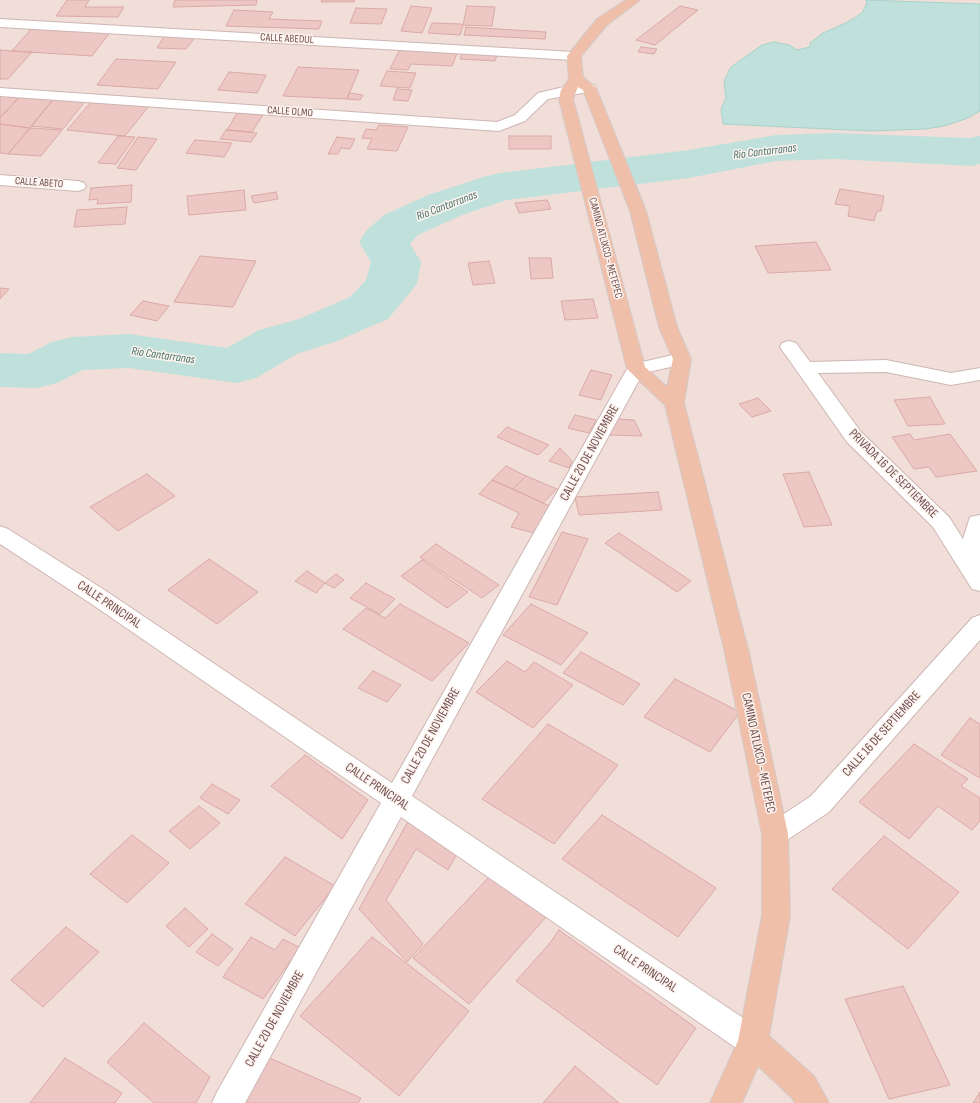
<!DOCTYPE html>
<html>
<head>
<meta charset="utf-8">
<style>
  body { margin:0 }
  canvas { display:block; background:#faeee9 }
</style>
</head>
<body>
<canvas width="980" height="1103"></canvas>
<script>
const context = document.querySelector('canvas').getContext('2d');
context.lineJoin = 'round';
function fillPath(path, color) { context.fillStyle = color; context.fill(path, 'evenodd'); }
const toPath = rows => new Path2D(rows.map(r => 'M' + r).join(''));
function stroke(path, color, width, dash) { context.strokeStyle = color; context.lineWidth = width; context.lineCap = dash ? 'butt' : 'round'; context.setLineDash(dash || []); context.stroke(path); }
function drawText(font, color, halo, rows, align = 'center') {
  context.font = font + ' "Sofia Sans Condensed",sans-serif'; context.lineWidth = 3; context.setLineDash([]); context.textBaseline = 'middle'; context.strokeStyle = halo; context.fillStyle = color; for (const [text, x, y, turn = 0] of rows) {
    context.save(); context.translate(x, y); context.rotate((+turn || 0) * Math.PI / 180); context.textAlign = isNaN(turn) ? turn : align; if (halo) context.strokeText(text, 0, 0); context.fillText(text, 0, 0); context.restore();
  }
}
fillPath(toPath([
  [0,0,980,0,980,1103,0,1103]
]), '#f1ded8');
const water = toPath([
  [866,0,980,4,980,111,968,118,944,126,925,129,871,131,723,124,721,109,726,98,724,81,731,67,762,45,774,42,789,45,797,50,810,47,810,43,823,33,846,23,862,13,867,3,866,0]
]);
fillPath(water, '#c0e1db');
stroke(water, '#a7d2ca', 1);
fillPath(toPath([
  [835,133,969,138,980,136,980,164,972,166,835,159,776,161,689,178,507,200,462,215,418,235,410,244,421,262,417,284,388,319,337,341,297,354,256,378,236,383,129,368,83,370,57,383,37,388,0,387,0,353,28,354,52,342,72,337,129,334,227,348,259,330,299,319,350,297,366,280,371,262,359,242,366,231,384,215,428,195,483,177,500,173,689,150,776,135,835,133]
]), '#c0e1db');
const building = toPath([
  [67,0,89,0,85,7,124,7,118,17,56,16,67,0],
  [175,0,257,0,256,5,173,7,175,0],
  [322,0,355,0,354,2,321,2,322,0],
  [411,6,432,8,422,33,401,31,411,6],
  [467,6,495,7,492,26,463,25,467,6],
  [680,6,698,10,655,45,636,40,680,6],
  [356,8,387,9,381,24,350,23,356,8],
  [234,10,273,12,269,19,322,21,319,29,226,26,234,10],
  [432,23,461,24,463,26,460,35,428,33,432,23],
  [33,27,111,31,92,56,12,51,33,27],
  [466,27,546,32,545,39,464,35,466,27],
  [165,35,195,37,186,49,157,48,165,35],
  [401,47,458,51,452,66,411,64,408,70,390,69,401,47],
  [641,47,657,49,654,54,638,52,641,47],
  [0,50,12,51,32,52,8,79,0,79,0,50],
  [462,53,497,55,495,61,460,59,462,53],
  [116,59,176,62,158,89,97,85,116,59],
  [298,67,359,70,347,99,283,96,298,67],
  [387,71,416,73,410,88,380,86,387,71],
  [229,72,266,75,257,93,218,90,229,72],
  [397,89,412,90,408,101,393,100,397,89],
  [0,93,22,94,0,118,0,93],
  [349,93,363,95,360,100,347,99,349,93],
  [22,94,56,96,30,128,0,124,0,118,22,94],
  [56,96,87,99,63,129,31,126,56,96],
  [92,101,149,106,125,136,67,130,92,101],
  [237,113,263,115,252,132,227,130,237,113],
  [0,124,30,128,8,154,0,153,0,124],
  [379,125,408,127,397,151,367,149,372,139,362,138,366,129,376,130,379,125],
  [30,128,62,130,41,156,8,154,30,128],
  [226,130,257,133,251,142,220,139,226,130],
  [118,136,135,137,116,164,98,163,118,136],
  [509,136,551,136,551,149,509,149,509,136],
  [138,137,157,139,136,170,117,168,138,137],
  [337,137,355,139,350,149,341,148,338,154,328,154,337,137],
  [195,140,232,143,224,157,186,153,195,140],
  [132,185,131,202,97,204,98,199,89,200,91,188,132,185],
  [840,189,884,196,881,211,877,211,874,221,848,216,850,206,835,204,840,189],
  [244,190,246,210,189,215,187,196,244,190],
  [276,192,278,199,254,203,251,196,276,192],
  [547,200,551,209,519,213,515,203,547,200],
  [127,207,125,224,74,227,77,210,127,207],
  [816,242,831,270,768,273,755,246,816,242],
  [200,256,256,261,233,307,174,302,200,256],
  [529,258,551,258,553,278,531,279,529,258],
  [489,261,495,283,473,285,468,263,489,261],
  [0,288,9,289,0,299,0,288],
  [593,299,598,318,565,320,561,301,593,299],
  [143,301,169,306,157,321,130,315,143,301],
  [591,370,612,375,601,400,579,395,591,370],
  [930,397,945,424,908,426,894,400,930,397],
  [758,398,771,411,752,417,739,404,758,398],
  [575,415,596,420,589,433,568,428,575,415],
  [618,419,634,420,642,436,609,435,618,419],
  [507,427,549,445,538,455,497,437,507,427],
  [910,434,914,440,950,434,977,471,936,477,929,467,914,469,892,437,910,434],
  [560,448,572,461,569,468,549,461,560,448],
  [506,466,526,476,513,489,492,480,506,466],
  [809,472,832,525,804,527,783,474,809,472],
  [147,474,175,496,118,531,90,507,147,474],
  [526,476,557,489,543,503,513,489,526,476],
  [492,480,552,507,538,534,511,527,519,513,479,494,492,480],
  [658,492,662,510,579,515,575,497,658,492],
  [562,532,588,539,557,605,529,597,562,532],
  [619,533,691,581,677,592,605,543,619,533],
  [436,544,499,585,482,598,420,557,436,544],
  [209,559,258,592,217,624,168,590,209,559],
  [422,560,468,592,447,608,401,576,422,560],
  [307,571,325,583,316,593,295,581,307,571],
  [336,574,344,580,334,588,325,583,336,574],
  [366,583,395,599,380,614,350,598,366,583],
  [400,604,469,643,432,681,343,629,366,608,385,618,400,604],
  [531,604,588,633,561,665,503,635,531,604],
  [581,652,640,684,623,705,563,673,581,652],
  [507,661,525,672,534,662,573,685,533,728,476,692,507,661],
  [373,671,401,685,387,702,358,688,373,671],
  [675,679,740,712,710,752,644,717,675,679],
  [970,718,980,724,980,778,941,755,970,718],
  [548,724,618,765,554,844,482,799,548,724],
  [914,744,968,779,961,786,980,798,980,821,972,830,938,806,909,839,859,802,914,744],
  [305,755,368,800,342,839,271,786,305,755],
  [212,784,240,800,228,814,200,798,212,784],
  [199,806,220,823,190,849,169,831,199,806],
  [602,815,716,888,678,937,562,859,602,815],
  [410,818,459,850,448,870,416,849,386,900,423,944,407,962,359,909,410,818],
  [132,835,169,863,127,903,90,874,132,835],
  [884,836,959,892,908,949,832,889,884,836],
  [285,857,335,886,295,936,245,904,285,857],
  [490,876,546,917,469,1004,413,958,490,876],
  [185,908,208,929,189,947,166,926,185,908],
  [66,927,99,952,43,1007,11,980,66,927],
  [559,930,696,1028,657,1085,516,981,550,943,559,930],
  [212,934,233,949,218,966,196,952,212,934],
  [251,937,275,950,283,939,300,948,263,999,223,977,251,937],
  [372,937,469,1011,399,1096,300,1016,372,937],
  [903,986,950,1085,889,1099,845,999,903,986],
  [144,1023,210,1077,196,1103,154,1103,107,1062,144,1023],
  [265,1056,361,1098,358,1103,239,1103,265,1056],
  [65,1058,122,1093,115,1103,30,1103,65,1058],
  [575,1066,619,1103,543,1103,575,1066],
  [980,1092,980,1103,973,1103,980,1092]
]);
fillPath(building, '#ecc7c4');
stroke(building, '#dca9a7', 1);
const minor = toPath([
  [0,19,574,52,579,53,581,56,579,59,574,60,0,27,0,19],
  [589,84,594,85,596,88,594,91,548,99,525,121,499,131,0,96,0,88,497,122,515,115,538,93,568,86,589,84],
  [0,175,78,181,84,183,86,186,84,189,78,191,0,185,0,175],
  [789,341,796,343,810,362,886,360,951,373,980,368,980,380,951,385,886,372,818,373,861,432,949,517,963,539,970,517,980,515,980,591,972,589,933,527,847,442,780,347,782,343,789,341],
  [682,353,689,355,691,359,689,363,643,373,412,796,764,1032,768,1042,764,1052,753,1057,742,1052,401,817,245,1103,212,1103,217,1092,381,803,90,603,0,544,0,526,8,529,106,591,392,783,627,369,629,365,682,353],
  [980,615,980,640,829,812,784,842,775,846,766,842,762,834,766,826,811,796,972,618,980,615]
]);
const major = toPath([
  [626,0,640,0,607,25,581,56,583,77,596,88,646,211,677,327,691,359,684,403,749,653,788,834,790,916,769,1036,814,1076,829,1103,795,1103,792,1098,758,1066,742,1103,710,1103,738,1041,762,916,762,834,725,653,665,405,627,369,559,99,561,90,569,79,567,56,597,19,626,0],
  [578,87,583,90,630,211,659,327,673,359,667,387,645,367,573,99,578,87]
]);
stroke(minor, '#cdb6b3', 2);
stroke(major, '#d4cbca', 2);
fillPath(minor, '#fff');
fillPath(major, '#f0bfaa');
drawText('11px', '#715150', '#fdf3ef', [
  ["CALLE ABEDUL",287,39,3],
  ["CALLE OLMO",290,112,4],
  ["CALLE ABETO",39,183,4],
  ["CAMINO ATLIXCO - METEPEC",605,248,75]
]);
drawText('italic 12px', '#46746c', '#fdf3ef', [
  ["Rio Cantarranas",765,152,-7],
  ["Rio Cantarranas",447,206,-21],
  ["Rio Cantarranas",163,356,8]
]);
drawText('13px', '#715150', '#fdf3ef', [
  ["CALLE 20 DE NOVIEMBRE",590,453,-61],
  ["PRIVADA 16 DE SEPTIEMBRE",893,474,45],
  ["CALLE PRINCIPAL",109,605,34],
  ["CALLE 16 DE SEPTIEMBRE",882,734,-48],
  ["CALLE 20 DE NOVIEMBRE",431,736,-61],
  ["CAMINO ATLIXCO - METEPEC",758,753,78],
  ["CALLE PRINCIPAL",377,787,34],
  ["CALLE PRINCIPAL",645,969,34],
  ["CALLE 20 DE NOVIEMBRE",275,1019,-61]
]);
</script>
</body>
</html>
